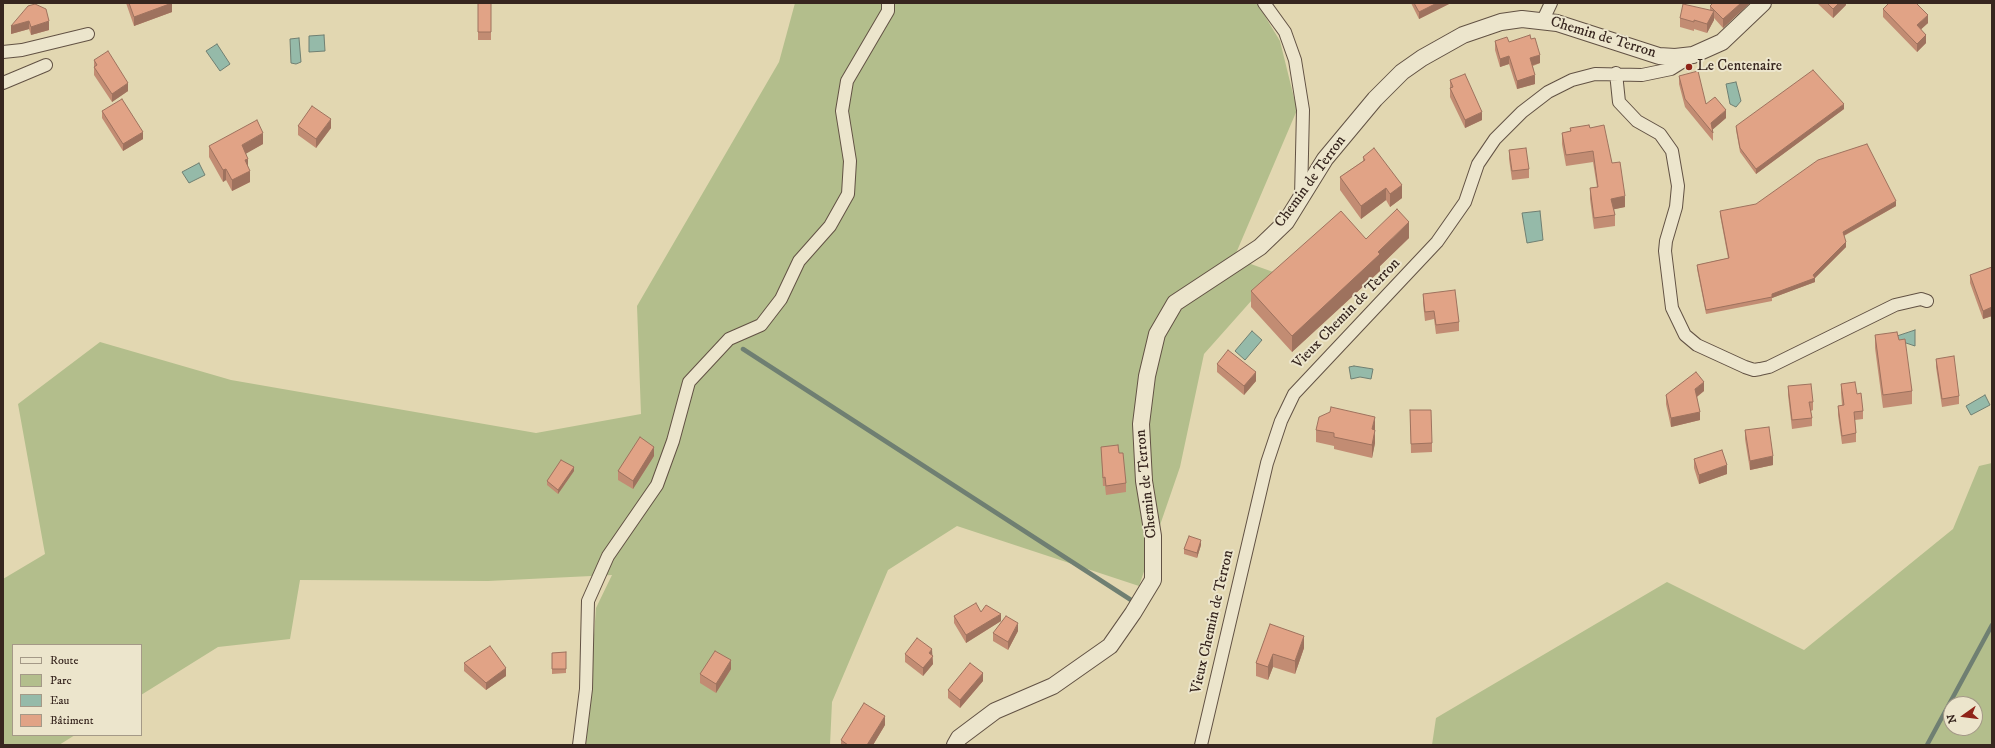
<!DOCTYPE html>
<html>
<head>
<meta charset="utf-8">
<style>
  body { margin:0 }
  #map { position:relative; width:1995px; height:748px; overflow:hidden; background:#e2d7b1; font-family:"IM FELL DW Pica",serif }
  canvas { display:block }
  .frame { position:absolute; inset:0; border:4px solid #37261f; pointer-events:none }
  .legend { position:absolute; left:12px; top:644px; width:130px; height:92px; box-sizing:border-box; background:#ece5cc; border:1px solid #a49987; margin:0; padding:5px 7px; list-style:none; font-size:12px; color:#37261f }
  .legend li { display:flex; align-items:center; gap:8px; height:20px }
  .legend b { width:20px; border:1px solid #a49987 }
  .north { position:absolute; left:1943px; top:696px; width:40px; height:40px; box-sizing:border-box; background:#ece5cc; border:1px solid #a49987; border-radius:50%; rotate:256deg; font-size:11px; font-weight:700; line-height:16px; text-align:center; color:#37261f }
  .north::after { content:''; display:block; margin:auto; width:14px; height:18px; background:#8f2418; clip-path:polygon(50% 0,100% 100%,50% 72%,0 100%) }
</style>
</head>
<body>
<div id="map">
<canvas width="1995" height="748"></canvas>
<div class="frame"></div>
<ul class="legend">
<li><b style="height:5px;background:#ece5cc"></b>Route</li>
<li><b style="height:11px;background:#b3be8c"></b>Parc</li>
<li><b style="height:11px;background:#95baa9"></b>Eau</li>
<li><b style="height:11px;background:#e1a386"></b>Bâtiment</li>
</ul>
<div class="north">N</div>
</div>
<script>
const context = document.querySelector('canvas').getContext('2d');
context.lineJoin = 'round';
function fillPath(path, color) { context.fillStyle = color; context.fill(path, 'evenodd'); }
const toPath = rows => new Path2D(rows.map(r => 'M' + r).join(''));
function stroke(path, color, width, dash) { context.strokeStyle = color; context.lineWidth = width; context.lineCap = dash ? 'butt' : 'round'; context.setLineDash(dash || []); context.stroke(path); }
function drawText(font, color, halo, rows, align = 'center') {
  context.font = font + ' "IM FELL DW Pica",serif'; context.lineWidth = 4; context.setLineDash([]); context.textBaseline = 'middle'; context.strokeStyle = halo; context.fillStyle = color; for (const [text, x, y, turn = 0] of rows) {
    context.save(); context.translate(x, y); context.rotate((+turn || 0) * Math.PI / 180); context.textAlign = isNaN(turn) ? turn : align; if (halo) context.strokeText(text, 0, 0); context.fillText(text, 0, 0); context.restore();
  }
}
fillPath(toPath([
  [795,3,1257,3,1280,41,1297,110,1234,258,1276,273,1204,354,1180,467,1139,586,957,526,888,570,832,702,830,745,586,745,596,608,612,575,488,581,300,580,290,639,218,647,141,695,141,645,13,645,13,735,75,735,59,745,3,745,3,579,45,554,18,404,100,342,231,380,536,433,641,414,637,306,779,62],
  [1992,463,1992,745,1432,745,1436,718,1667,582,1804,650,1953,529,1979,466],
  [1951,704,1975,704,1975,728,1951,728]
]), '#b3be8c');
const water = toPath([
  [324,35,325,51,309,52,309,36,324,35],
  [299,38,301,62,296,64,291,63,290,39,299,38],
  [217,44,230,64,220,71,206,51,217,44],
  [1736,82,1741,101,1736,107,1730,104,1726,84,1736,82],
  [199,163,205,175,189,183,182,172,199,163],
  [1540,211,1543,240,1527,243,1522,213,1540,211],
  [1915,330,1915,346,1891,338,1915,330],
  [1252,331,1262,340,1245,360,1235,351,1252,331],
  [1354,366,1373,369,1371,379,1360,377,1351,379,1349,367,1354,366],
  [1985,395,1990,405,1971,415,1966,406,1985,395]
]);
fillPath(water, '#95baa9');
stroke(water, '#6f7f72', 1);
stroke(toPath([
  [743,349,1131,600],
  [1927,745,1992,625]
]), '#6f7f72', 4.5);
const minor = toPath([
  [1264,3,1285,32,1295,60,1303,110,1301,197],
  [1543,20,1551,3],
  [3,52,22,50,88,34],
  [1616,73,1619,102,1637,121,1660,134,1672,151,1678,186,1676,207,1666,241,1665,251,1672,308,1685,335,1697,345,1745,367,1754,370,1760,369,1769,367,1895,305,1921,299,1927,301],
  [3,83,46,65],
  [579,745,586,689,588,601,608,556,657,485,673,441,689,382,729,339,761,325,781,299,799,261,830,226,848,194,850,161,842,111,847,81,888,11,888,3],
  [1201,745,1267,463,1281,421,1294,394,1437,242,1465,202,1478,164,1495,139,1522,112,1548,92,1572,80,1595,74,1642,75,1671,69,1690,57]
]);
const tertiary = toPath([
  [955,745,959,738,995,711,1053,686,1110,646,1133,613,1153,580,1153,536,1144,481,1141,424,1147,376,1157,334,1175,303,1260,247,1286,222,1325,159,1375,99,1402,72,1422,58,1463,35,1501,22,1522,19,1557,23,1659,56,1675,57,1693,55,1722,42,1763,3]
]);
stroke(minor, '#625244', 14);
stroke(tertiary, '#625244', 18);
stroke(minor, '#ece5cc', 12);
stroke(tertiary, '#ece5cc', 16);
fillPath(toPath([
  [126,3,172,3,172,12,134,26],
  [478,3,491,3,491,40,478,40],
  [1411,3,1449,3,1449,4,1419,19],
  [1750,3,1723,28,1714,18,1714,20,1707,33,1694,29,1694,31,1680,27,1680,18,1710,10,1710,6],
  [1817,3,1846,3,1846,5,1833,18],
  [28,6,49,30,31,35,29,29,11,34],
  [1883,9,1928,23,1921,29,1926,43,1917,52,1883,17],
  [1531,39,1540,63,1533,66,1535,84,1517,89,1509,64,1500,67,1495,50,1495,41,1509,42],
  [94,60,128,91,112,102,94,75],
  [1679,76,1706,104,1726,118,1712,130,1713,133,1713,141,1685,107,1679,84],
  [1450,80,1482,120,1465,128,1450,97],
  [1844,109,1756,174,1740,152,1736,130,1736,126],
  [102,111,143,139,123,151,102,118],
  [298,126,331,128,316,148,298,135],
  [1570,128,1590,128,1612,163,1625,207,1614,209,1615,215,1615,226,1594,229,1590,199,1590,188,1597,187,1593,162,1566,166,1562,144,1562,133,1570,131],
  [263,144,246,153,248,168,250,182,232,191,226,180,223,182,209,157,209,146],
  [1509,150,1529,169,1529,178,1512,180,1509,159],
  [1363,157,1402,198,1390,207,1386,200,1361,219,1340,190,1340,177,1363,161],
  [1896,206,1844,236,1846,247,1815,278,1815,282,1772,298,1772,301,1706,314,1697,269,1697,265,1728,258,1720,215,1720,211],
  [1409,238,1380,266,1380,271,1292,352,1251,307,1251,291,1366,239],
  [1992,267,1992,316,1983,319,1970,283,1970,275],
  [1423,294,1459,322,1459,331,1436,334,1434,319,1425,321,1423,303],
  [1875,335,1899,340,1912,391,1912,404,1883,408,1875,348],
  [1936,359,1959,396,1959,404,1942,407,1936,367],
  [1217,364,1256,381,1244,395,1217,372],
  [1841,384,1857,394,1863,411,1863,419,1855,420,1856,433,1856,442,1842,444,1838,415,1838,406,1842,405,1841,393],
  [1788,386,1813,402,1813,410,1811,411,1812,418,1812,426,1792,429,1788,395],
  [1704,391,1697,397,1700,420,1671,427,1666,404,1666,395],
  [1410,410,1432,443,1432,452,1411,453],
  [1330,412,1374,430,1375,443,1372,458,1334,449,1334,446,1316,442,1316,430],
  [1745,430,1773,465,1750,470,1745,439],
  [1101,447,1119,453,1126,483,1126,492,1106,495,1105,486,1103,486],
  [654,456,633,489,618,480,618,471],
  [1694,459,1727,474,1699,484,1694,468],
  [574,471,558,494,547,485,547,481],
  [1201,545,1197,558,1184,554,1184,549],
  [981,612,1001,621,966,643,954,623,954,616],
  [1270,624,1304,648,1295,674,1273,667,1268,680,1256,676,1256,663],
  [1018,631,1008,650,993,641,993,633],
  [566,652,566,673,552,674,552,653],
  [905,654,932,655,933,664,923,676,905,662],
  [464,663,506,676,486,690,464,671],
  [731,669,716,693,700,683,700,674],
  [983,681,960,708,948,698,948,690],
  [885,725,873,745,841,745,841,740]
]), '#c28c73');
fillPath(toPath([
  [172,3,172,12,134,26,134,17],
  [1437,3,1449,3,1449,4,1419,19,1419,12],
  [1741,3,1750,3,1723,28,1723,19],
  [1839,3,1846,3,1846,5,1833,18,1833,9],
  [1714,11,1714,20,1707,33,1707,24],
  [1928,15,1928,23,1917,33,1917,25],
  [29,21,29,29,11,34,11,26],
  [49,21,49,30,31,35,31,27],
  [1926,35,1926,43,1917,52,1917,44],
  [1540,55,1540,63,1530,66,1530,58],
  [1509,56,1509,64,1500,67,1500,59],
  [1535,75,1535,84,1517,89,1517,81],
  [128,83,128,91,112,102,112,94],
  [1844,104,1844,109,1756,174,1756,169],
  [1726,110,1726,118,1711,131,1711,123],
  [1482,112,1482,120,1465,128,1465,120],
  [331,119,331,128,316,148,316,139],
  [143,132,143,139,123,151,123,144],
  [263,133,263,144,242,156,242,145],
  [248,159,248,170,245,160],
  [226,169,226,180,223,182,223,170],
  [250,171,250,182,232,191,232,180],
  [1402,185,1402,198,1390,207,1390,194],
  [1386,188,1386,200,1361,219,1361,206],
  [1625,196,1625,207,1611,210,1611,199],
  [1896,201,1896,206,1843,236,1843,232],
  [1409,222,1409,238,1380,266,1380,271,1292,352,1292,336],
  [1846,242,1846,247,1815,278,1815,282,1772,298,1772,294,1813,275],
  [1992,307,1992,316,1983,319,1983,311],
  [1256,372,1256,381,1244,395,1244,386],
  [1704,382,1704,391,1695,398,1695,389],
  [1700,412,1700,420,1671,427,1671,418],
  [1375,417,1375,430,1372,442,1372,429],
  [1375,430,1375,443,1372,458,1372,445],
  [654,447,654,456,633,489,633,481],
  [1773,456,1773,465,1750,470,1750,461],
  [1727,465,1727,474,1699,484,1699,475],
  [574,467,574,471,558,494,558,490],
  [1201,540,1201,545,1197,558,1197,553],
  [1001,614,1001,621,966,643,966,635],
  [1018,623,1018,631,1008,650,1008,642],
  [1304,636,1304,648,1295,674,1295,661],
  [932,649,933,664,923,676,923,668,929,653],
  [1273,654,1273,667,1268,680,1268,667],
  [731,660,731,669,716,693,716,684],
  [506,668,506,676,486,690,486,683],
  [983,673,983,681,960,708,960,700],
  [885,716,885,725,873,745,867,745]
]), '#9e725e');
const building = toPath([
  [129,3,172,3,134,17,129,3],
  [478,3,491,3,491,32,478,32,478,3],
  [1414,3,1437,3,1419,12,1414,3],
  [1713,3,1741,3,1723,19,1710,6,1713,3],
  [1827,3,1839,3,1833,9,1827,3],
  [1889,3,1916,3,1928,15,1917,25,1926,35,1917,44,1883,9,1889,3],
  [35,4,46,9,49,21,31,27,29,21,11,26,28,6,35,4],
  [1683,4,1714,11,1707,24,1694,20,1694,22,1680,18,1683,4],
  [1530,35,1531,39,1535,38,1540,55,1530,58,1535,75,1517,81,1509,56,1500,59,1495,41,1507,37,1509,42,1530,35],
  [108,51,128,83,112,94,94,67,97,65,94,60,108,51],
  [1813,70,1844,104,1756,169,1740,148,1736,126,1813,70],
  [1698,71,1706,104,1715,97,1726,110,1711,123,1713,133,1685,99,1679,76,1698,71],
  [1465,74,1482,112,1465,120,1450,88,1453,87,1450,80,1465,74],
  [122,99,143,132,123,144,102,111,122,99],
  [312,106,331,119,316,139,298,126,312,106],
  [257,120,263,133,242,145,248,159,245,160,250,171,232,180,226,169,223,170,209,146,257,120],
  [1589,125,1590,128,1604,125,1612,163,1620,162,1625,196,1611,199,1615,215,1594,218,1590,188,1598,187,1593,151,1566,155,1562,133,1571,131,1570,128,1589,125],
  [1867,144,1896,201,1843,232,1846,242,1813,275,1815,278,1772,294,1772,297,1706,310,1697,265,1729,258,1720,211,1756,204,1818,160,1867,144],
  [1374,148,1402,185,1390,194,1386,188,1361,206,1340,177,1365,160,1363,157,1374,148],
  [1526,148,1529,169,1512,171,1509,150,1526,148],
  [1397,209,1409,222,1378,252,1380,254,1292,336,1251,291,1341,211,1366,239,1397,209],
  [1992,267,1992,307,1983,311,1970,275,1992,267],
  [1455,290,1459,322,1436,325,1434,311,1425,312,1423,294,1455,290],
  [1897,332,1899,340,1905,339,1912,391,1883,395,1875,335,1897,332],
  [1228,350,1256,372,1244,386,1217,364,1228,350],
  [1954,356,1959,396,1942,399,1936,359,1954,356],
  [1696,372,1704,382,1695,389,1700,412,1671,418,1666,395,1696,372],
  [1855,382,1857,394,1861,393,1863,411,1854,412,1856,433,1842,436,1838,406,1844,405,1841,384,1855,382],
  [1811,384,1813,402,1809,402,1812,418,1792,420,1788,386,1811,384],
  [1331,407,1375,417,1372,429,1375,430,1372,445,1334,437,1334,433,1316,430,1319,417,1330,412,1331,407],
  [1410,410,1431,410,1432,443,1411,444,1410,410],
  [1769,427,1773,456,1750,461,1745,430,1769,427],
  [640,437,654,447,633,481,618,471,640,437],
  [1118,445,1119,453,1123,453,1126,483,1106,486,1105,477,1103,478,1101,447,1118,445],
  [1722,450,1727,465,1699,475,1694,459,1722,450],
  [561,460,574,467,558,490,547,481,561,460],
  [1189,536,1201,540,1197,553,1184,549,1189,536],
  [976,603,981,612,986,605,1001,614,966,635,954,616,976,603],
  [1006,616,1018,623,1008,642,993,633,1006,616],
  [1270,624,1304,636,1295,661,1273,654,1268,667,1256,663,1270,624],
  [917,638,932,649,929,653,933,656,923,668,905,654,917,638],
  [490,646,506,668,486,683,464,663,490,646],
  [715,651,731,660,716,684,700,674,715,651],
  [566,652,566,669,552,669,552,653,566,652],
  [970,663,983,673,960,700,948,690,970,663],
  [864,703,885,716,867,745,848,745,841,740,864,703]
]);
fillPath(building, '#e1a386');
stroke(building, '#9e725e', 1);
for (const [x, y, r, color] of [
  [1689,67,4,"#8f2418"]
]) { const dot = new Path2D(); dot.arc(x, y, r, 0, 2 * Math.PI); context.fillStyle = color; context.fill(dot); stroke(dot, '#ece5cc', 1.5); }
drawText('15px', '#37261f', '#ece5cc', [
  ["Chemin de Terron",1603,38,17],
  ["Chemin de Terron",1311,182,-54],
  ["Vieux Chemin de Terron",1347,314,-46],
  ["Chemin de Terron",1147,484,-96],
  ["Vieux Chemin de Terron",1213,622,-77]
]);
drawText('15px', '#37261f', '#ece5cc', [
  ["Le Centenaire",1697,67]
], 'left');
</script>
</body>
</html>
